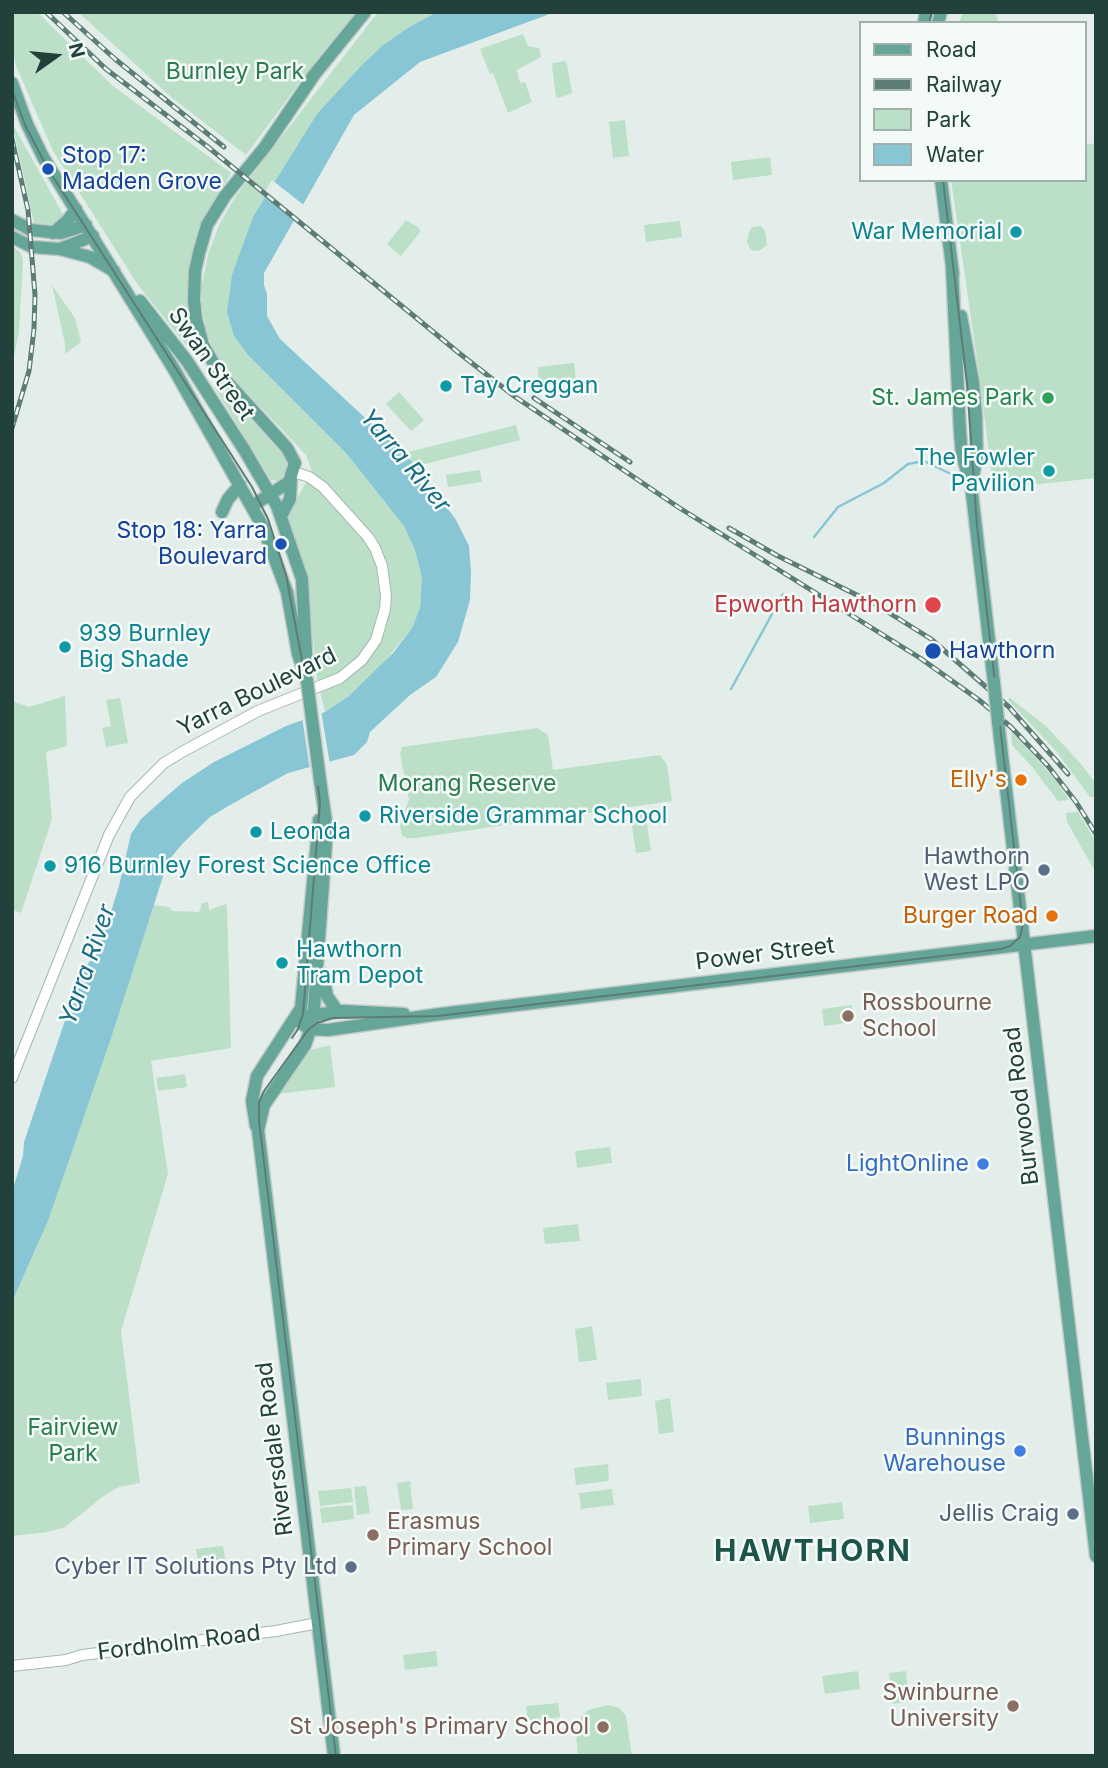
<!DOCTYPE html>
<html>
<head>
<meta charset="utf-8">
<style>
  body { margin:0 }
  #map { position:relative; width:1108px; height:1768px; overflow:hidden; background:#e3eeea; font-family:Inter,sans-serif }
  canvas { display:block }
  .frame { position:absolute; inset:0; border:14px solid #21413a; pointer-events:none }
  .legend { position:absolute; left:859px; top:21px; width:228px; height:161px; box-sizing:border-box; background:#f4faf7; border:2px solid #a0b0ab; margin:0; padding:9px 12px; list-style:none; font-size:21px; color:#21413a }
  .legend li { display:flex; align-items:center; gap:14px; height:35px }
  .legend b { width:35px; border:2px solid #a0b0ab }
  .north { position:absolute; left:21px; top:21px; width:70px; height:70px; -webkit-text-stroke:5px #f4faf7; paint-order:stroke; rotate:75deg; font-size:19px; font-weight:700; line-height:28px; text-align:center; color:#21413a }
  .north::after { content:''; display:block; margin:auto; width:24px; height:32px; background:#21413a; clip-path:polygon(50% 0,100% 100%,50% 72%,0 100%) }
</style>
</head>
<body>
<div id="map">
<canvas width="1108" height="1768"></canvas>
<div class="frame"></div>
<ul class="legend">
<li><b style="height:9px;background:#65a698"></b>Road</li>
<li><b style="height:9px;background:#5c7c75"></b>Railway</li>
<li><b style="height:19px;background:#bbe0c7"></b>Park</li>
<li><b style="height:19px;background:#88c6d6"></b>Water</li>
</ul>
<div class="north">N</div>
</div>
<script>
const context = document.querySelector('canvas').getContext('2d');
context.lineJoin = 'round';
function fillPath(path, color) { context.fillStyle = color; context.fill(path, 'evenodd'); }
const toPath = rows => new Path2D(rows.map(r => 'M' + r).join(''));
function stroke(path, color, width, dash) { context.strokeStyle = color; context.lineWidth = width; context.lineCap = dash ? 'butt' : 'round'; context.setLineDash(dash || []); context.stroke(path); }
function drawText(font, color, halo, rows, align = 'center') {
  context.font = font + ' Inter,sans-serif'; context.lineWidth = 5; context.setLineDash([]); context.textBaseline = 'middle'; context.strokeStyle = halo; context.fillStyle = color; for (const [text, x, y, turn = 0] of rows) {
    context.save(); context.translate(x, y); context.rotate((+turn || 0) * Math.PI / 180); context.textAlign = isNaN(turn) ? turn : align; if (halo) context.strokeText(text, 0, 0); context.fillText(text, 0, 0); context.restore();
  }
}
fillPath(toPath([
  [12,12,37,12,113,86,231,173,202,223,188,308,190,350,138,285,53,151,16,66,12,45],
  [78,12,356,12,320,55,246,155,171,97],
  [378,12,437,12,411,26,361,66,234,336,248,355,346,453,404,526,415,550,422,578,420,608,412,628,376,672,349,696,325,712,317,678,306,569,287,516,312,472,306,455,229,374,215,353,207,333,202,307,202,284,209,251,220,223,236,196],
  [963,12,996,12,998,23,959,23],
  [523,34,528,46,539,48,541,57,517,70,520,83,525,82,532,102,508,113,493,73,490,74,480,49],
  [565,61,567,64,572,93,558,98,556,96,552,66,553,63],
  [625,120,629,156,613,158,609,122],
  [12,123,65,218,53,224,34,223],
  [1096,143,1096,478,1003,488,995,480,991,470,980,380,951,180,1085,180,1085,145],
  [770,157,772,175,733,180,731,162],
  [406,220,419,228,420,232,401,256,387,244],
  [680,221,682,237,646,242,644,225],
  [761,226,765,231,767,245,759,251,751,250,747,242,749,232,752,227],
  [12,246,20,252,23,260,19,332,12,366],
  [52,285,75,318,81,342,65,354,65,344],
  [574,363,576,381,539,384,538,367],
  [213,385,240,408,285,457,287,468,280,481,271,480],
  [399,392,424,420,411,431,386,404],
  [516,425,520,440,417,466,404,453],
  [480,470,482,482,448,487,446,475],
  [65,696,67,746,46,752,52,819,21,913,12,910,12,701,29,707],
  [1009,697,1047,727,1081,764,1096,784,1096,797,1090,797,1056,751,1009,701],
  [120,698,128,743,106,747,102,728,111,726,106,700],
  [537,728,548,735,553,770,660,755,667,765,672,801,416,838,407,838,402,835,400,826,409,799,400,754,402,747],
  [1011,731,1055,779,1069,800,1058,801,1032,767,1012,745],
  [645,810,651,851,636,853,630,813],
  [1078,812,1096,842,1096,873,1067,822,1066,813],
  [208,902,209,910,226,904,227,908,231,1048,151,1061,168,1174,121,1331,140,1483,119,1487,105,1495,65,1527,48,1532,12,1536,12,1302,48,1221,154,905,169,907,172,911,199,912,202,903],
  [852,1005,854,1022,824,1026,822,1009],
  [330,1045,335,1087,278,1094,311,1050],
  [185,1074,187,1087,158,1091,156,1078],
  [610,1147,612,1163,577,1168,575,1151],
  [578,1224,580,1241,545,1244,543,1228],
  [592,1326,597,1360,579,1362,575,1329],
  [641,1379,642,1396,608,1400,606,1383],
  [670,1398,674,1432,659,1434,655,1401],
  [608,1464,609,1481,576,1485,574,1468],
  [410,1481,413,1509,401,1510,397,1483],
  [366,1486,370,1513,357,1515,354,1487],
  [351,1488,353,1502,320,1506,318,1491],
  [612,1489,614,1505,581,1509,579,1493],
  [842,1502,844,1519,810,1523,808,1506],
  [353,1505,354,1519,322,1523,320,1508],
  [223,1546,225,1559,198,1562,196,1549],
  [436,1651,438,1666,405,1670,403,1655],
  [858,1671,860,1689,825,1694,822,1676],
  [906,1671,909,1702,893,1704,889,1673],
  [558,1703,560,1717,528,1721,526,1706],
  [609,1705,619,1708,626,1716,632,1756,578,1756,576,1734,581,1717,588,1710]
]), '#bbe0c7');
fillPath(toPath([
  [437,12,555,12,420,62,354,115,264,273,264,285,267,294,267,316,280,339,417,466,456,520,469,546,471,573,470,600,458,642,436,677,410,695,370,732,367,742,354,755,288,773,230,805,210,817,183,843,168,861,112,1035,48,1221,12,1302,12,1192,23,1156,24,1142,79,979,85,967,99,951,119,886,131,834,141,819,160,802,182,783,214,762,286,726,325,712,349,696,394,652,412,628,420,608,422,578,415,550,404,526,346,453,248,355,234,336,227,312,232,275,253,217,317,114,361,66,382,46,411,26]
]), '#88c6d6');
fillPath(toPath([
  [272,180,305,206,296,222,263,195],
  [321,710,330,765,310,770,302,717]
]), '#e3eeea');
stroke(toPath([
  [814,537,838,507,884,483,908,464,924,461,957,477],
  [731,689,783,594]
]), '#88c6d6', 2.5);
const minor = toPath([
  [12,1078,109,835,130,797,164,763,182,752,258,711,340,678,362,660,376,640,385,609,386,596,382,566,375,548,368,537,323,487,309,477,294,472],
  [12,1666,66,1660,82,1655,276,1631,318,1623]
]);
const major = toPath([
  [924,23,926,12],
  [938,23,941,12],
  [12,83,27,124,43,157,175,371,263,527,287,592,298,654,307,681],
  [941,180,953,274],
  [12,220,31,230,61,233,86,225],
  [53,233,68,220,76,209],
  [12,237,32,247,60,249,93,236],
  [60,249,90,257,114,271],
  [952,268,960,432,962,455,971,485,994,683],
  [140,301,187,361,245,451,277,506,302,579,307,671],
  [961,316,973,382,976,415,977,456,972,481],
  [252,506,289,482,295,463,287,448,220,374,203,345,196,319,194,300,195,271,199,253,207,225,225,196,265,147,314,75,365,12],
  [222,512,228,499,240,485],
  [281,516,290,499,291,479],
  [998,721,1096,1556],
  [320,780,327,829,313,1022,305,1045,264,1105,258,1130,334,1756],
  [323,974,327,996,338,1012],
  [307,1016,344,1011,404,1014],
  [296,1019,309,1029,328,1030,440,1014,1096,936],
  [256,1126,252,1101,257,1076,301,1008,319,820]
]);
stroke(minor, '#a5b7b2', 12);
stroke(major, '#c1cac8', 15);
stroke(minor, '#fff', 10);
stroke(major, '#65a698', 12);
stroke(toPath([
  [1095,12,1096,13],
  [929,23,932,12],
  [12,90,25,125,48,169,252,487,268,519,286,575,303,666,320,802,303,1014,298,1029,292,1038],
  [336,1756,259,1121,259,1102,264,1091,308,1030,317,1023,333,1018,437,1016,1001,949,1010,946,1020,937,1023,925,977,526,967,383,943,180]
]), '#5c7c75', 2);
const rail = toPath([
  [46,12,106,69,208,147,459,353,514,396,678,507,920,658,979,700,1011,727,1048,766,1076,802,1096,834],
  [63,12,115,59,224,147],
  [12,139,28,210,35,295,34,329,29,371,12,428],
  [534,398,630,462],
  [729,528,778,556,875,604,931,639,1009,707,1068,774]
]);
stroke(rail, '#5c7c75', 5);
stroke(rail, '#f4faf7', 2.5, [8]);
const majorBridge = toPath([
  [307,681,320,780],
  [994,683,998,721]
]);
stroke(majorBridge, '#c1cac8', 15, []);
stroke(majorBridge, '#65a698', 12);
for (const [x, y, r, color] of [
  [48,169,7,"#1a4fb4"],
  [1016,232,7,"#0f9aa8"],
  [446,386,7,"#0f9aa8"],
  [1048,398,7,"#2e9e5b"],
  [1049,471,7,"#0f9aa8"],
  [281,544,7,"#1a4fb4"],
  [933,605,9,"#e0444e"],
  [65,647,7,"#0f9aa8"],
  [933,651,9,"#1a4fb4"],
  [1021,780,7,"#e8710a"],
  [365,816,7,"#0f9aa8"],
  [256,832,7,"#0f9aa8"],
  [50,866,7,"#0f9aa8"],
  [1044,870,7,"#5c6f8a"],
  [1052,916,7,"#e8710a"],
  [282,963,7,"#0f9aa8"],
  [848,1016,7,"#8d6e63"],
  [983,1164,7,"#3f7fe0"],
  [1020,1451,7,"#3f7fe0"],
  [1073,1514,7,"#5c6f8a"],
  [373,1535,7,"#8d6e63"],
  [351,1567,7,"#5c6f8a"],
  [1013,1706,7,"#8d6e63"],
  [603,1727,7,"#8d6e63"]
]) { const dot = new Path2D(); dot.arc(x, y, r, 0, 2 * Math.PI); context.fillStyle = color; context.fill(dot); stroke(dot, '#f4faf7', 2.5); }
drawText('23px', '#297a4c', '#f4faf7', [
  ["Burnley Park",235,72],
  ["Morang Reserve",467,784],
  ["Fairview",73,1428],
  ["Park",73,1454]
]);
drawText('23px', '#164399', '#f4faf7', [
  ["Stop 17:",62,156],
  ["Madden Grove",62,182],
  ["Stop 18: Yarra",267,531,"right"],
  ["Boulevard",267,557,"right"],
  ["Hawthorn",949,651]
], 'left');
drawText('23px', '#0d838f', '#f4faf7', [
  ["War Memorial",1002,232,"right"],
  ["Tay Creggan",460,386],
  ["The Fowler",1035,458,"right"],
  ["Pavilion",1035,484,"right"],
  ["939 Burnley",79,634],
  ["Big Shade",79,660],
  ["Riverside Grammar School",379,816],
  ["Leonda",270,832],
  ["916 Burnley Forest Science Office",64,866],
  ["Hawthorn",296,950],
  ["Tram Depot",296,976]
], 'left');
drawText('23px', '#21413a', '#f4faf7', [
  ["Swan Street",211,364,55],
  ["Yarra Boulevard",257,692,-26],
  ["Power Street",765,954,-7],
  ["Burwood Road",1022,1106,-97],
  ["Riversdale Road",275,1449,-97],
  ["Fordholm Road",179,1643,-7]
]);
drawText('23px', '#27864d', '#f4faf7', [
  ["St. James Park",1034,398]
], 'right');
drawText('23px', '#be3a42', '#f4faf7', [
  ["Epworth Hawthorn",917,605]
], 'right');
drawText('23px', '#c56008', '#f4faf7', [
  ["Elly's",1007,780],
  ["Burger Road",1038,916]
], 'right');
drawText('23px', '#4e5e75', '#f4faf7', [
  ["Hawthorn",1030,857],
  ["West LPO",1030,883],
  ["Jellis Craig",1059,1514],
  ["Cyber IT Solutions Pty Ltd",337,1567]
], 'right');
drawText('23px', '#785e54', '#f4faf7', [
  ["Rossbourne",862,1003],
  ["School",862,1029],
  ["Erasmus",387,1522],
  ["Primary School",387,1548],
  ["Swinburne",999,1693,"right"],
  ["University",999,1719,"right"],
  ["St Joseph's Primary School",589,1727,"right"]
], 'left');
drawText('23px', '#366cbe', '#f4faf7', [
  ["LightOnline",969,1164],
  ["Bunnings",1006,1438],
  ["Warehouse",1006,1464]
], 'right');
drawText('italic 24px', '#176a81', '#f4faf7', [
  ["Yarra River",405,461,50],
  ["Yarra River",88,965,-71]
]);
context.letterSpacing = '2px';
drawText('bold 30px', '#1c5449', '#f4faf7', [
  ["HAWTHORN",813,1552]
]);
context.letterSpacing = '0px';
</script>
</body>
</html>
